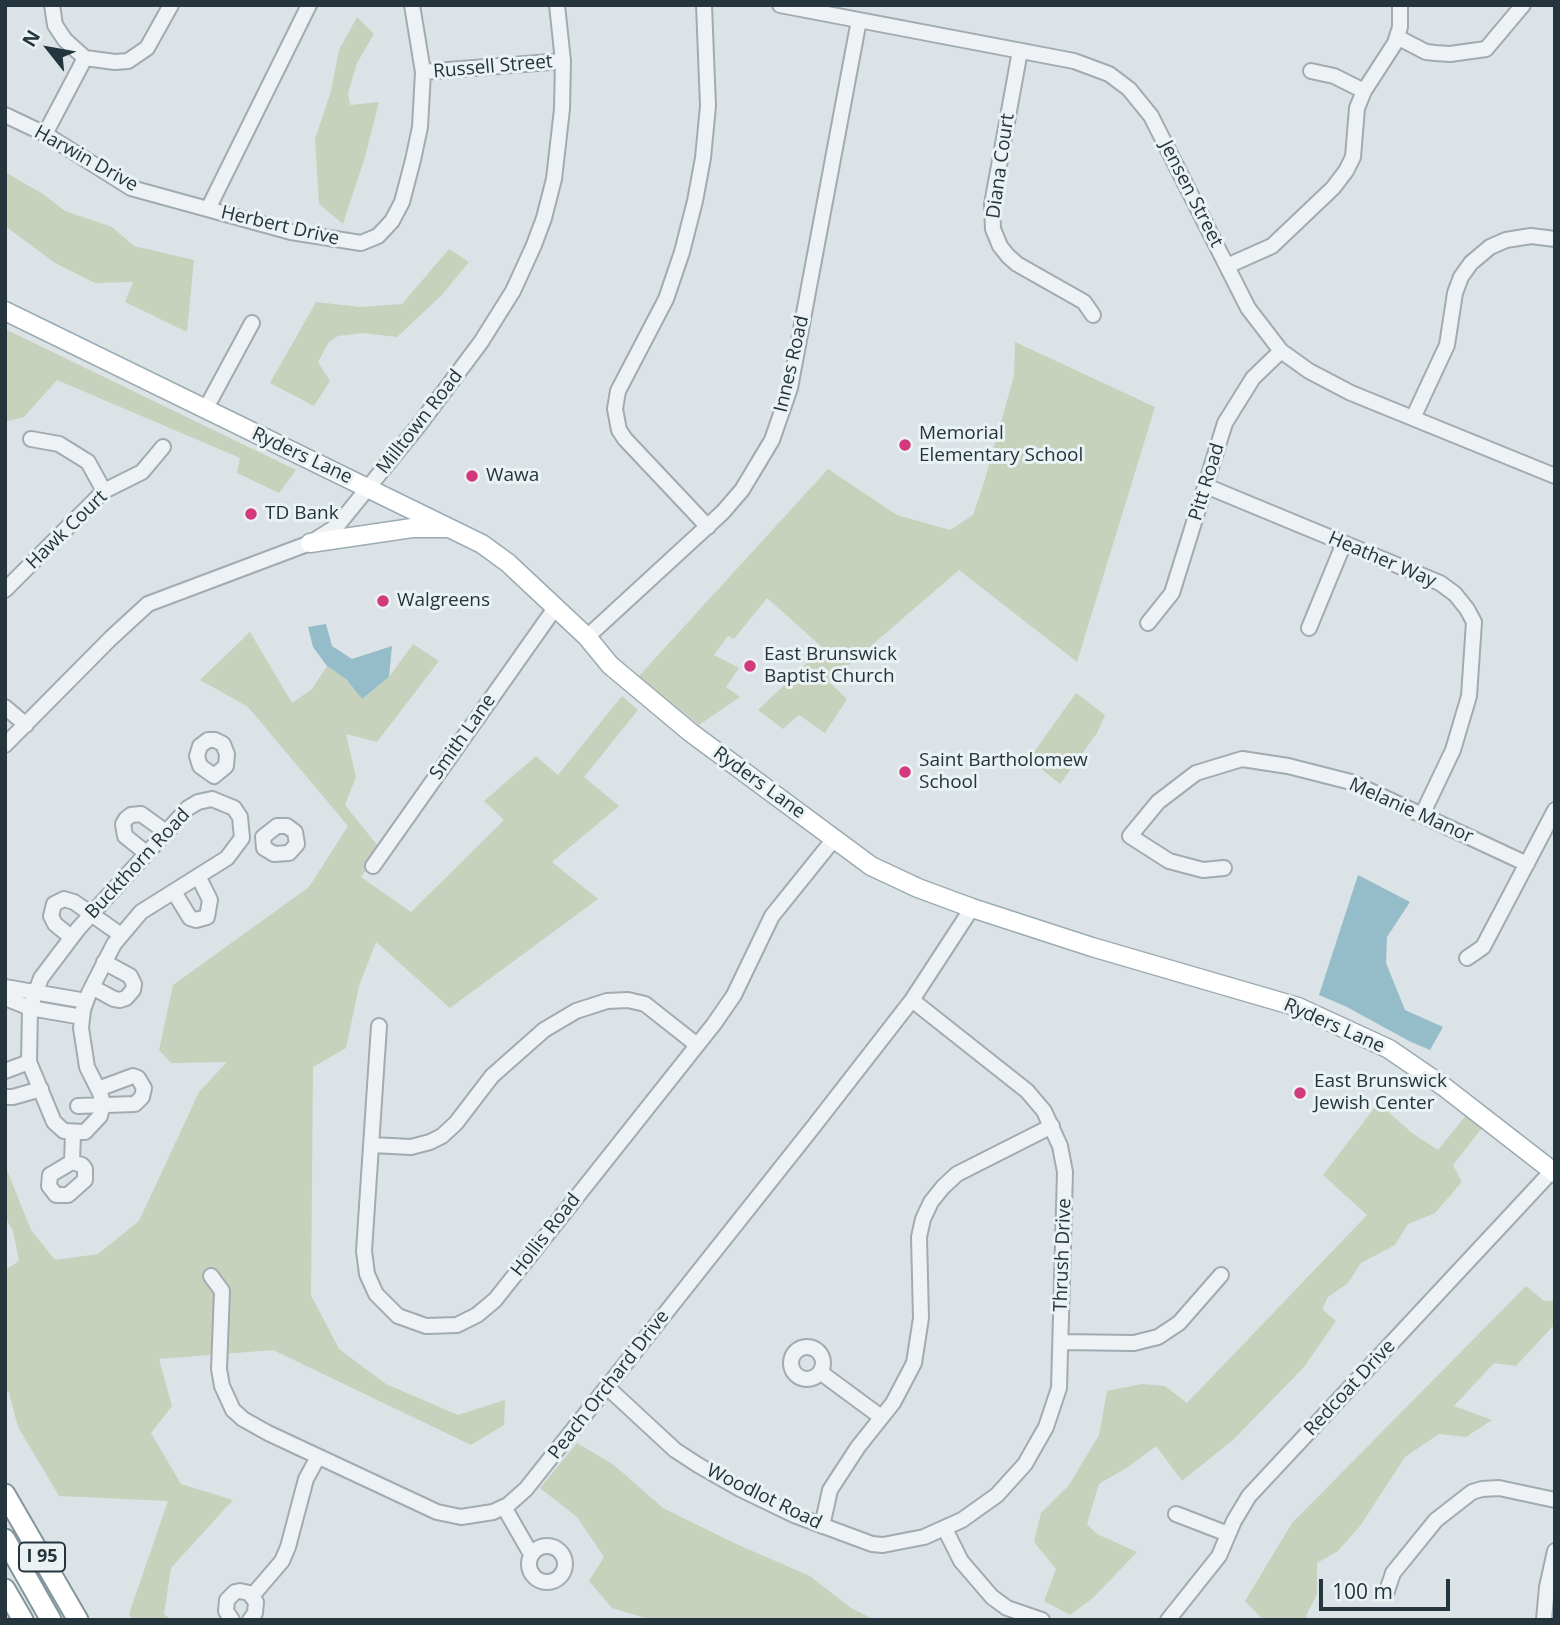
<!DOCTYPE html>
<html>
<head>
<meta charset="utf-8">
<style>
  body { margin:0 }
  #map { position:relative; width:1560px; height:1625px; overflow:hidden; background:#dce3e7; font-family:"Open Sans",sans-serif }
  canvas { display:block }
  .frame { position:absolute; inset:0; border:7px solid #25353d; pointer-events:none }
  .north { position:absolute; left:14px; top:14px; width:70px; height:70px; -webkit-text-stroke:5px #ebf2f4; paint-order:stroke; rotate:301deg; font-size:19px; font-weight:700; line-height:28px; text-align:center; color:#25353d }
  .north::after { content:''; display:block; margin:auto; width:24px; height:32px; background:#25353d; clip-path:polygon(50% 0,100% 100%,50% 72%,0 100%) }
  .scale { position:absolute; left:1319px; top:1579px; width:131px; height:32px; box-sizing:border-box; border:4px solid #25353d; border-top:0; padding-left:9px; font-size:21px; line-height:24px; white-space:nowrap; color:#25353d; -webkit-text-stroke:5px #ebf2f4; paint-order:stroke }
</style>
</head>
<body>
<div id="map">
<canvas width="1560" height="1625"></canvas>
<div class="frame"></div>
<div class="north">N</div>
<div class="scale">100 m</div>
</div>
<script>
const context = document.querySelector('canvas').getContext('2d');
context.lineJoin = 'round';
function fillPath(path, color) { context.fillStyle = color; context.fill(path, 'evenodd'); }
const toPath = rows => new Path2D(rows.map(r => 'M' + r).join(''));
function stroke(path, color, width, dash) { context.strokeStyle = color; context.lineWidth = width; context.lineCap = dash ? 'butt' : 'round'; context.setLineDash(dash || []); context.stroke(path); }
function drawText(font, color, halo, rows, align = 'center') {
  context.font = font + ' "Open Sans",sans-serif'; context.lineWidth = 6; context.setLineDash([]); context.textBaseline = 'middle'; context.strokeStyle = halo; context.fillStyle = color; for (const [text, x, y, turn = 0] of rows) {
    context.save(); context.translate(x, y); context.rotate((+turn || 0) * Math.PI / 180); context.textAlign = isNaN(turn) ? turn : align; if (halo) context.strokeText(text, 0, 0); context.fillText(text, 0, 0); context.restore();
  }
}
fillPath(toPath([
  [357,17,374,34,357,63,348,93,350,105,379,102,365,157,343,224,319,204,315,139,331,91,339,50],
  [5,172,43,194,65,211,112,227,134,246,194,260,187,332,125,302,133,282,95,283,55,263,5,226],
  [449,249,469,262,441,296,397,337,363,333,338,336,329,342,318,362,330,381,314,406,270,383,316,302,360,307,402,304],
  [5,329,296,470,279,493,237,473,240,458,57,380,24,417,5,422],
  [1015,342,1155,407,1077,662,959,570,829,682,847,699,825,733,799,715,783,729,758,710,823,648,767,598,734,639,728,636,714,655,739,668,726,687,740,697,699,725,638,677,828,469,897,515,950,530,973,515,985,479,1014,376],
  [250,632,292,703,312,689,327,666,346,679,362,699,389,677,413,644,439,661,377,742,346,734,356,777,345,805,381,850,361,877,411,912,504,820,484,801,536,756,558,775,622,696,638,710,584,777,619,806,552,862,598,899,450,1008,376,942,359,986,346,1048,313,1067,311,1295,339,1349,386,1384,458,1415,505,1400,504,1425,471,1445,273,1350,159,1359,172,1406,151,1433,181,1484,233,1500,171,1568,164,1614,171,1620,133,1620,129,1614,168,1501,59,1496,18,1427,9,1393,5,1388,5,1270,19,1261,13,1231,5,1217,5,1165,31,1230,55,1260,98,1254,139,1221,199,1092,227,1062,171,1063,159,1050,173,985,309,887,348,826,248,707,200,680],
  [1076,693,1105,715,1097,733,1060,784,1029,759],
  [1378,1103,1412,1133,1438,1150,1467,1114,1482,1128,1453,1165,1462,1182,1435,1213,1408,1224,1395,1245,1361,1263,1348,1283,1328,1297,1322,1309,1336,1321,1304,1367,1234,1439,1182,1481,1156,1446,1128,1467,1099,1484,1087,1524,1097,1534,1137,1552,1093,1598,1070,1615,1044,1601,1056,1569,1034,1542,1041,1513,1069,1485,1099,1435,1107,1391,1142,1384,1165,1386,1187,1403,1367,1215,1323,1175],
  [1526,1286,1544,1301,1555,1301,1555,1324,1516,1366,1494,1363,1454,1406,1492,1420,1466,1437,1439,1434,1405,1457,1360,1526,1338,1551,1317,1563,1317,1594,1306,1616,1310,1620,1263,1620,1245,1601,1292,1523],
  [577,1443,614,1465,663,1508,734,1543,810,1576,851,1608,875,1620,652,1620,612,1608,589,1581,604,1557,577,1517,540,1488]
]), '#c7d1bc');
fillPath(toPath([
  [326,624,332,646,352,659,392,646,389,677,362,699,346,679,327,666,313,647,308,627],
  [1358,875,1410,902,1387,937,1386,963,1405,1010,1443,1027,1430,1050,1411,1042,1345,1006,1319,995]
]), '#95bcc9');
const minor = toPath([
  [52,5,55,25,65,40,85,58,115,62,128,61,147,48,171,5],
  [704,5,708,106,703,158,695,201,682,252,666,299,618,391,615,409,619,430,625,439,708,527],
  [780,5,1074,61,1109,74,1129,89,1151,116,1248,308,1281,351,1309,371,1351,393,1555,476],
  [1397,37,1426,52,1435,53,1450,54,1486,49,1523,5],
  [1020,51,992,204,993,229,1000,246,1008,256,1017,264,1084,302,1093,315],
  [1311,71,1334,76,1364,91],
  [423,72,563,61],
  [5,115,45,134,131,188,291,232,361,243,378,236,392,221,402,202,413,160,420,127,423,72,412,5],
  [45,134,85,58],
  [208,209,309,5],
  [1227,266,1272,246,1333,188,1346,171,1353,157,1357,108,1364,91,1395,43,1400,27,1400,5],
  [205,410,252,323],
  [1413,418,1447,345,1455,293,1461,277,1471,263,1490,247,1506,240,1531,236,1555,239],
  [31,439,59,444,88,462,104,491],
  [1206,486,1440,583,1455,594,1467,609,1474,622,1469,696,1453,750,1422,815],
  [5,590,104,491,142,472,163,447],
  [1148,623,1172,593,1225,423,1253,378,1281,351],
  [1309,628,1344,543],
  [587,637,723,512,742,490,772,440,790,388,859,20],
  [5,707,26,725],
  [208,740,215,740,223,744,227,754,226,766,214,776,200,766,197,756,200,746,208,740],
  [5,745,111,638,148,604,310,543,337,526,419,425,481,342,513,291,534,245,544,218,554,179,562,109,563,61,557,5],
  [212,799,234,808,240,817,242,838,227,858,141,912,114,944,89,993,83,1010,81,1028,87,1067,100,1093,103,1103,100,1116,85,1132,64,1131,54,1122,29,1062,30,1008,41,978,78,929,188,808,198,802,212,799],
  [277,826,287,826,295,832,297,844,289,853,274,854,264,848,263,837,277,826],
  [146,853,125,836,123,824,126,819,131,815,141,814,166,832],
  [373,866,555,608],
  [1224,868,1203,870,1169,861,1130,836,1158,802,1196,773,1242,759,1288,766,1351,782,1527,864],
  [174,892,190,918,196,920,207,917,210,900,198,876],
  [71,937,55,924,51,916,54,904,64,899,74,902,121,935],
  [1467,958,1483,947,1555,810],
  [5,987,86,1001],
  [92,987,114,999,120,1000,126,998,133,990,134,984,130,976,104,962],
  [5,998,30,1008,82,1017],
  [379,1026,364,1251,367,1274,376,1294,398,1316,426,1326,457,1325,477,1315,495,1300,714,1024,734,995,772,916,834,839],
  [5,1071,29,1062],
  [5,1097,13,1097,41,1089],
  [78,1106,135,1104,142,1097,144,1088,138,1078,133,1076,98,1089],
  [372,1145,411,1147,430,1142,442,1136,456,1123,492,1076,544,1030,576,1011,607,1001,628,1000,645,1004,697,1045],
  [72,1162,82,1165,85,1169,85,1180,68,1195,56,1195,49,1186,50,1175,72,1162],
  [72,1162,73,1133],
  [211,1276,222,1291,219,1369,222,1386,233,1410,243,1419,268,1433,437,1512,461,1517,493,1512,508,1505,526,1489,814,1126,912,1000,972,908],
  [1061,1342,1134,1343,1158,1337,1179,1323,1221,1275],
  '791 1363a16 16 0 1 1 32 0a16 16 0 1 1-32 0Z',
  [820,1372,881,1417],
  [607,1387,675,1450,698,1465,740,1489,794,1515,872,1544,883,1545,924,1537,962,1520,997,1495,1025,1464,1046,1427,1059,1388,1065,1172,1060,1146,1044,1111,1027,1091,912,1000],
  [504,1507,531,1554],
  [1176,1514,1228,1534],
  [822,1526,830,1490,858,1447,893,1403,914,1363,921,1318,919,1237,923,1219,931,1202,943,1187,957,1174,1052,1126],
  [945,1529,961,1561,992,1597,1007,1608,1042,1620],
  '529 1564a18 18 0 1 1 36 0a18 18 0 1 1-36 0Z',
  [1387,1591,1393,1573,1436,1520,1472,1492,1482,1489,1499,1488,1555,1500],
  [252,1596,282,1561,288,1547,306,1479,318,1457],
  [232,1620,226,1611,227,1600,235,1592,240,1591,249,1593,256,1602,255,1613,250,1620],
  [1168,1620,1219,1556,1234,1521,1249,1496,1552,1171],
  [1544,1620,1547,1587,1555,1551]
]);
const major = toPath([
  [5,311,482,544,508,563,587,637,610,665,690,732,871,866,918,888,972,908,1092,947,1298,1007,1389,1049,1443,1086,1555,1173],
  [310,543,412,528,446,528]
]);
const highway = toPath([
  [5,1494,78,1620],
  [5,1539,51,1620],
  [5,1589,23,1620]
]);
stroke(minor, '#a1abb1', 18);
stroke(major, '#9babb3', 21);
stroke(highway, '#83959e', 23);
stroke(minor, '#eef2f5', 14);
stroke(major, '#fff', 18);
stroke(highway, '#fff', 19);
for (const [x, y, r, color] of [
  [905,445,7,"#d23a7b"],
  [472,476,7,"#d23a7b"],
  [251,514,7,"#d23a7b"],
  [383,601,7,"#d23a7b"],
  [750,666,7,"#d23a7b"],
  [905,772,7,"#d23a7b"],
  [1300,1093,7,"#d23a7b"]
]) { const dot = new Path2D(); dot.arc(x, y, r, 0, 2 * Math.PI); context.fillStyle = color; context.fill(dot); stroke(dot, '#ebf2f4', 2.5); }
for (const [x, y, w] of [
  [42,1557,46]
]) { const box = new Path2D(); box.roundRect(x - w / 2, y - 14.5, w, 29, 5); context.fillStyle = '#ebf2f4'; context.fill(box); stroke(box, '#25353d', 2); }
drawText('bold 18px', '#25353d', null, [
  ["I 95",42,1557]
]);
drawText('19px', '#25353d', '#ebf2f4', [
  ["Russell Street",493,67,-5],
  ["Harwin Drive",86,159,29],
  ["Diana Court",1001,166,-82],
  ["Jensen Street",1191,194,63],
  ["Herbert Drive",280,226,13],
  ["Innes Road",792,364,-77],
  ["Milltown Road",420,422,-52],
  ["Ryders Lane",302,456,25],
  ["Pitt Road",1207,482,-73],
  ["Hawk Court",67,530,-44],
  ["Heather Way",1382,560,23],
  ["Smith Lane",463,737,-55],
  ["Ryders Lane",759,783,36],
  ["Melanie Manor",1411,811,24],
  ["Buckthorn Road",138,864,-47],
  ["Ryders Lane",1334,1026,24],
  ["Hollis Road",546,1235,-52],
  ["Thrush Drive",1063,1255,-88],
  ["Peach Orchard Drive",609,1385,-52],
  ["Redcoat Drive",1350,1388,-47],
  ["Woodlot Road",764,1497,26]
]);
drawText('19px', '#25353d', '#ebf2f4', [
  ["Memorial",919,434],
  ["Elementary School",919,456],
  ["Wawa",486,476],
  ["TD Bank",265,514],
  ["Walgreens",397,601],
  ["East Brunswick",764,655],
  ["Baptist Church",764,677],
  ["Saint Bartholomew",919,761],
  ["School",919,783],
  ["East Brunswick",1314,1082],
  ["Jewish Center",1314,1104]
], 'left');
</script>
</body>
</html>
